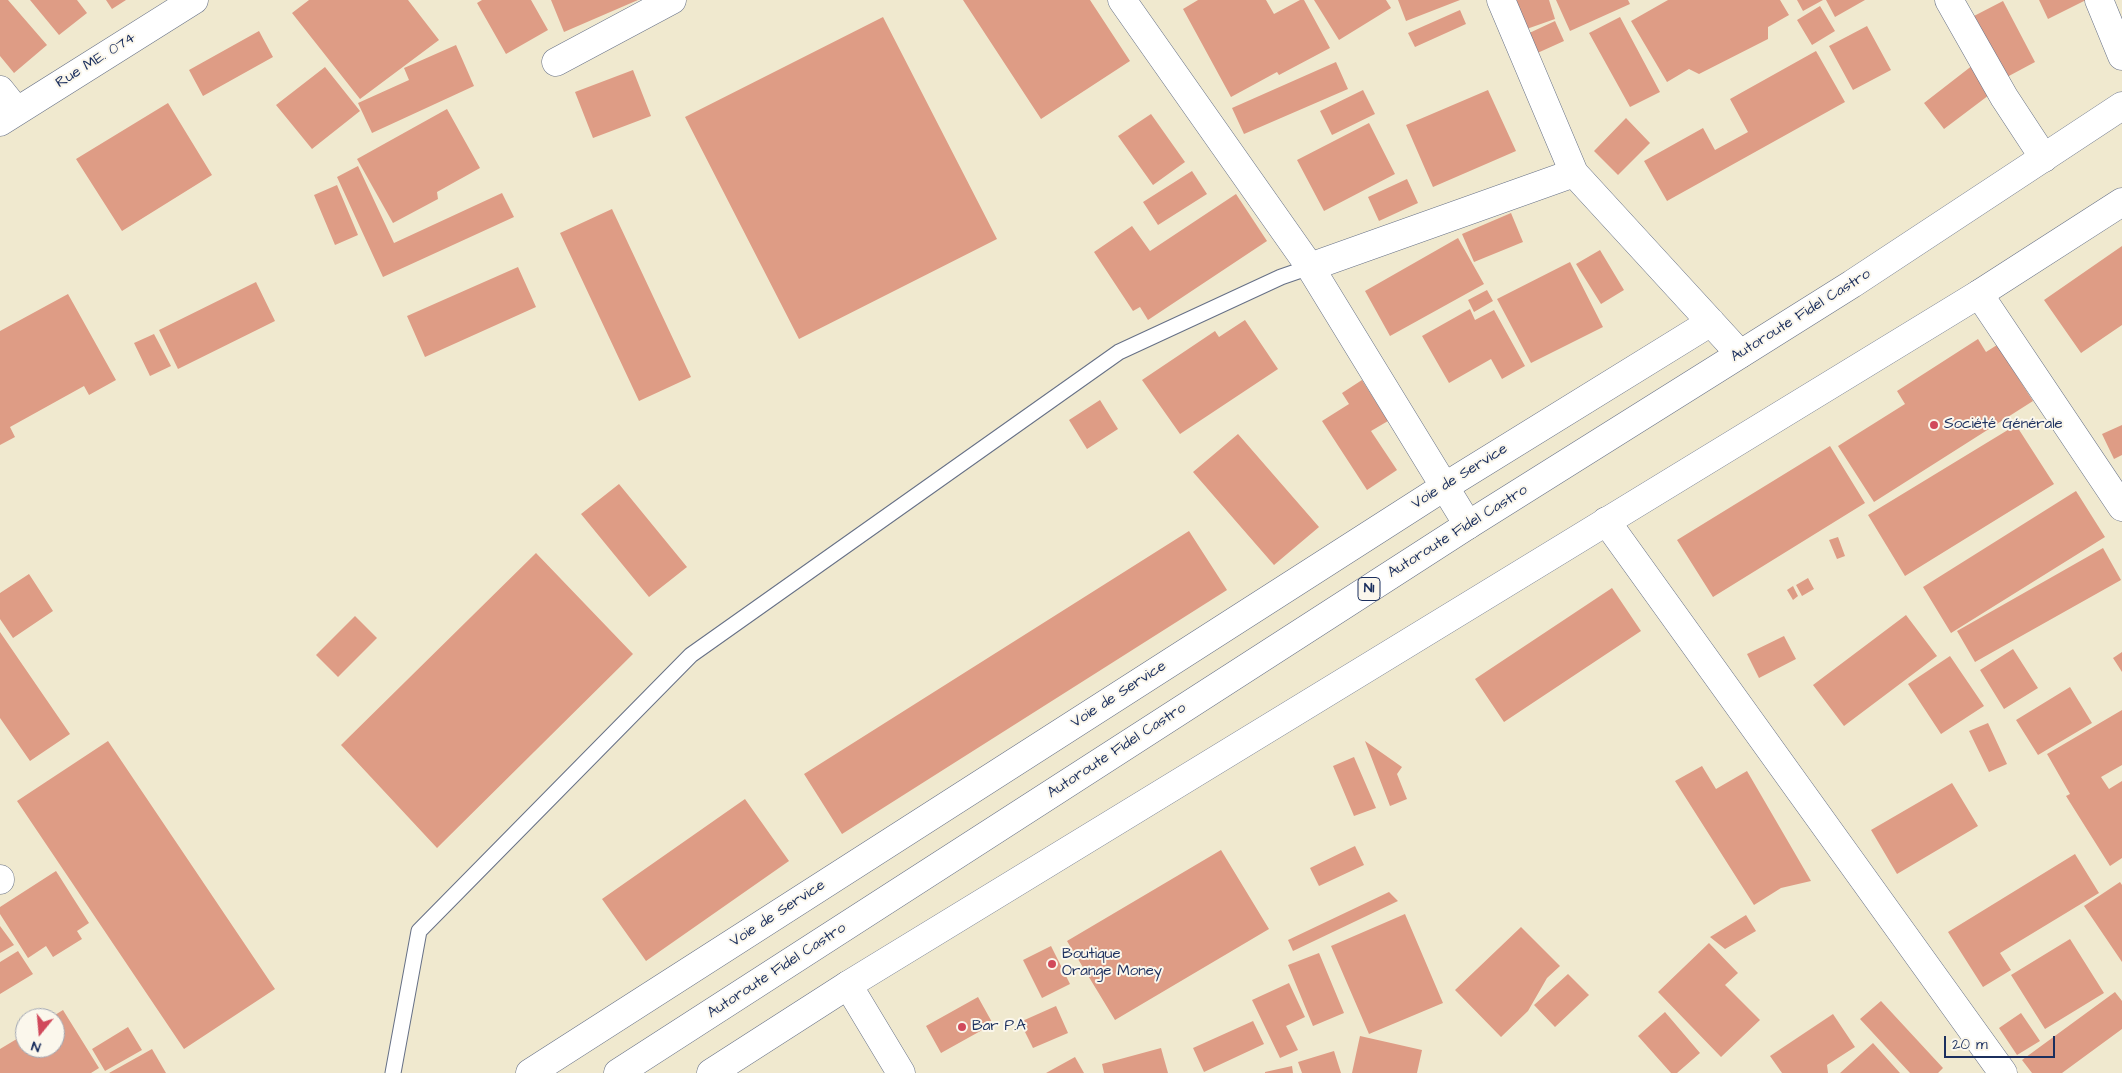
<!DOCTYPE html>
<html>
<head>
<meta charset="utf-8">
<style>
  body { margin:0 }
  #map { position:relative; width:2122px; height:1073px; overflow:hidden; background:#f0e9cf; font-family:"Architects Daughter",sans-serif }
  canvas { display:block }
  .north { position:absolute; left:15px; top:1008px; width:50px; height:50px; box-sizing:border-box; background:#fbf7ec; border:1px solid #a1a7b3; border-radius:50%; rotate:197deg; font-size:14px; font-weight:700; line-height:20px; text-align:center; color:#1b2f5e }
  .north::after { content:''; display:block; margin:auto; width:18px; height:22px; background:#d1495b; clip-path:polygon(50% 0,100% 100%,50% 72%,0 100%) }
  .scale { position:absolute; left:1944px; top:1036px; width:111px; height:22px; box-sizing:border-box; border:2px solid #1b2f5e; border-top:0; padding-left:6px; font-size:15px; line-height:18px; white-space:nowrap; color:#1b2f5e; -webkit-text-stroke:4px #fbf7ec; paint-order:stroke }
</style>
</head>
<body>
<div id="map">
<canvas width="2122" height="1073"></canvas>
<div class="north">N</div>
<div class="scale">20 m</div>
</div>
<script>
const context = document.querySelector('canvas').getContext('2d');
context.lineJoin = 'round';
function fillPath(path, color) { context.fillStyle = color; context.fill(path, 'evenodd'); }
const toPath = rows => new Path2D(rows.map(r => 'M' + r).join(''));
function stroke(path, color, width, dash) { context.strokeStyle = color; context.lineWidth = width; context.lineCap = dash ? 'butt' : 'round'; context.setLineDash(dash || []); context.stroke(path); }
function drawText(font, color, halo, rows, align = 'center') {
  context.font = font + ' "Architects Daughter",sans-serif'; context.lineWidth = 4; context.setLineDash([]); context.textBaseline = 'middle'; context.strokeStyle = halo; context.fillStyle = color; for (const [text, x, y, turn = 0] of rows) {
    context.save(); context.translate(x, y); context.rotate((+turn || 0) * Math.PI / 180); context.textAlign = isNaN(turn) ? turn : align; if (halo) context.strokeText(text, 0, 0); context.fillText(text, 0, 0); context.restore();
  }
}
fillPath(toPath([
  [0,0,8,0,47,45,14,73,0,56],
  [30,0,77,0,87,13,59,35],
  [106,0,126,0,112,9],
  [309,0,408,0,439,40,360,99,292,13],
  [482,0,531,0,548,30,506,54,477,3],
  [551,0,638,0,564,32],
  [963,0,1090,0,1130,61,1041,119],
  [1198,0,1266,0,1274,14,1300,0,1304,0,1330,48,1279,75,1277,72,1231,97,1183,9],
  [1314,0,1386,0,1391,8,1339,40],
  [1398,0,1460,0,1406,21],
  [1510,0,1549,0,1555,19,1521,31],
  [1556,0,1628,0,1630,4,1570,31],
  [1668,0,1780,0,1789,15,1768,27,1768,39,1699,74,1689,69,1667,82,1631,21],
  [1797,0,1823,0,1803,11],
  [1826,0,1865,0,1835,17],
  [2039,0,2086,0,2048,19],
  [2003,1,2035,62,2007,77,1974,16],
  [1820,6,1835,31,1812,45,1797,20],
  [1460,10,1466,24,1415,47,1408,33],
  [883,17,997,239,799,339,685,117],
  [1620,17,1660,92,1630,107,1589,33],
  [1555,21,1564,41,1533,55,1525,35],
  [1867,26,1891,70,1853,90,1829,46],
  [259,31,273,57,203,96,189,70],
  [456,45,474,86,372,133,358,103,409,80,404,68],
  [1816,51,1845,102,1667,201,1644,161,1703,128,1715,150,1748,132,1730,99],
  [1336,62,1348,89,1244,134,1232,108],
  [1973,65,1993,92,1944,129,1924,103],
  [325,67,360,111,312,149,276,105],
  [633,70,651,116,593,138,575,92],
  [1363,90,1375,114,1332,135,1320,111],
  [1488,90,1516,151,1433,187,1406,125],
  [168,103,212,175,122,231,76,159],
  [447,109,480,168,437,192,438,199,393,223,357,159],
  [1151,114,1185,162,1153,185,1118,136],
  [1626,118,1650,143,1618,175,1594,151],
  [1369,123,1395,174,1324,211,1297,160],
  [358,166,394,243,502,193,514,217,383,277,337,177],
  [1192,171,1207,194,1158,225,1143,202],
  [1407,179,1418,203,1379,221,1368,197],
  [337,185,358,235,335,245,314,195],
  [1236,194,1267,241,1148,320,1140,307,1133,311,1094,252,1132,226,1150,251],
  [612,209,691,377,639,401,560,233],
  [1511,213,1523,242,1474,262,1462,234],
  [1458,238,1484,284,1390,336,1365,291],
  [2122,246,2122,325,2081,353,2044,300],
  [1600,250,1624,290,1601,304,1576,264],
  [1570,262,1603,327,1531,363,1497,299],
  [518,267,536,307,425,357,407,316],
  [256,282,275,321,178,369,159,330],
  [1487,290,1493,301,1474,312,1468,300],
  [68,294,116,380,89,395,84,386,10,427,15,437,0,445,0,331],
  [1470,309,1475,320,1494,310,1525,366,1502,379,1491,359,1449,383,1422,336],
  [1245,320,1278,369,1180,434,1142,380,1215,331,1219,337],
  [154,334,171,366,150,376,134,343],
  [1978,339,1986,352,1997,345,2033,401,1874,502,1838,446,1905,404,1897,391],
  [1362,380,1388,421,1371,431,1397,470,1367,490,1322,421,1349,404,1342,393],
  [1100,400,1118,429,1087,449,1069,420],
  [2016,425,2054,484,1905,576,1868,515],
  [2122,425,2122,455,2114,459,2102,434],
  [1238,434,1319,527,1274,565,1193,472],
  [1830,446,1865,503,1713,597,1677,540],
  [619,484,687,567,649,597,581,514],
  [2076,491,2105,537,1951,633,1923,587],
  [1189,531,1227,590,842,834,804,774],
  [1838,537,1845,556,1837,559,1829,540],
  [2103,548,2121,580,1975,662,1957,631],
  [536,553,633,654,437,848,341,745],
  [29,574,53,611,13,638,0,619,0,593],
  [1808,578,1814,589,1802,596,1796,585],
  [1793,586,1798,596,1793,600,1787,590],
  [1612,588,1641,631,1504,722,1475,679],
  [1906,615,1937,656,1844,726,1813,685],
  [355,616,377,638,338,677,316,655],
  [0,632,70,734,30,761,0,718],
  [1784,636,1796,659,1759,678,1747,654],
  [2013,649,2038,688,2004,709,1980,670],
  [2122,652,2122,672,2113,658],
  [1950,656,1984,706,1941,734,1908,684],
  [2070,687,2092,723,2038,755,2016,720],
  [2122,710,2122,765,2101,777,2109,789,2122,781,2122,858,2110,866,2066,796,2070,794,2047,754],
  [1988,723,2007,764,1989,772,1969,731],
  [108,741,275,989,184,1049,17,801],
  [1365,741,1402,767,1397,774,1407,799,1390,806],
  [1354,757,1376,808,1354,816,1333,766],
  [1702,766,1716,789,1747,771,1811,881,1781,888,1754,905,1675,781],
  [1952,783,1978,826,1897,874,1871,830],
  [745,799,789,861,646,961,602,899],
  [1355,846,1364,865,1319,886,1310,868],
  [1221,850,1269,929,1115,1020,1067,941],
  [2075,854,2099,893,2000,953,2011,970,1983,987,1948,932],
  [56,871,89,923,77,931,82,939,53,957,46,946,28,958,0,914,0,907],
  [2120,882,2122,885,2122,962,2084,906],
  [1389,892,1398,901,1293,951,1288,940],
  [1405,914,1443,1003,1369,1034,1331,946],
  [1746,915,1756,931,1725,949,1710,937],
  [0,926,14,945,0,953],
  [1521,927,1560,966,1547,978,1528,1011,1501,1037,1455,990],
  [2070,939,2104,993,2045,1029,2011,975],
  [1709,943,1738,973,1725,985,1760,1020,1721,1057,1658,992],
  [1051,946,1070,984,1042,998,1023,960],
  [18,951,33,974,0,994,0,962],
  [1319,953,1344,1013,1313,1026,1288,965],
  [1568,974,1589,995,1555,1027,1534,1005],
  [1289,983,1305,1017,1286,1026,1298,1050,1280,1058,1252,1000],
  [2115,992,2122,1001,2122,1029,2062,1073,2032,1073,2022,1060],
  [978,997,993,1024,941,1053,926,1026],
  [1881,1001,1943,1068,1938,1073,1910,1073,1860,1019],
  [1056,1006,1068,1033,1033,1048,1020,1022],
  [63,1010,99,1068,91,1073,0,1073,0,1049,25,1034,25,1048,55,1048,55,1018,50,1018],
  [1665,1012,1700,1053,1677,1073,1671,1073,1638,1036],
  [2021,1013,2040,1041,2017,1055,1999,1028],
  [1833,1014,1855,1047,1827,1065,1828,1073,1782,1073,1770,1056],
  [1253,1021,1264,1044,1204,1072,1193,1048],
  [128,1027,142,1050,105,1071,92,1049],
  [1360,1036,1422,1050,1417,1073,1352,1073],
  [1873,1043,1900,1073,1840,1073],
  [1161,1048,1168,1073,1104,1073,1102,1064],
  [152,1049,166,1073,109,1073],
  [1334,1051,1341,1073,1302,1073,1298,1062],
  [1075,1057,1084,1073,1046,1073],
  [1292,1066,1293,1073,1265,1073,1265,1072]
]), '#de9c85');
const service = toPath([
  [393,1073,419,931,691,655,1119,352,1281,277,1310,267]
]);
const minor = toPath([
  [1122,0,1310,267,1468,525],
  [1501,0,1574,173,1740,354],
  [1949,0,2004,97,2044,158],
  [2099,0,2122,56],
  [556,62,672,0],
  [0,90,16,110],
  [0,122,194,0],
  [1310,267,1574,173],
  [1979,294,2122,507],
  [1606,521,2003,1073],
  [0,880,0,879],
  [848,985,901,1073],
  [530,1073,1444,487,1711,322]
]);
const trunk = toPath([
  [618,1073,1468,525,1852,284,2122,106],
  [711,1073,848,985,1979,294,2122,202]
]);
stroke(service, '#667086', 17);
stroke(minor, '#667086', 29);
stroke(trunk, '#667086', 29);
stroke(service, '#fff', 15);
stroke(minor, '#fff', 28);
stroke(trunk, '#fff', 28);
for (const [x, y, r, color] of [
  [1934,425,5,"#d1495b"],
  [1052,964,5,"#d1495b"],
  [962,1027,5,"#d1495b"]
]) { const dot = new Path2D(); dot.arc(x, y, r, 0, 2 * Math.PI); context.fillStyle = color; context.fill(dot); stroke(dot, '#fbf7ec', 2); }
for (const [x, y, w] of [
  [1369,589,22]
]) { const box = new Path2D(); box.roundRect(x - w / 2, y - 11.5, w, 23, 4); context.fillStyle = '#fbf7ec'; context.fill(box); stroke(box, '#1b2f5e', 1); }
drawText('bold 14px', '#1b2f5e', null, [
  ["N1",1369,589]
]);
drawText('15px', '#1b2f5e', '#fbf7ec', [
  ["Rue ME. 074",96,61,-32],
  ["Autoroute Fidel Castro",1801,316,-32],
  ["Voie de Service",1460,477,-32],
  ["Autoroute Fidel Castro",1458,532,-32],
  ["Voie de Service",1119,695,-33],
  ["Autoroute Fidel Castro",1117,751,-33],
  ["Voie de Service",778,914,-33],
  ["Autoroute Fidel Castro",777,971,-33]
]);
drawText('15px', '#1b2f5e', '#fbf7ec', [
  ["Société Générale",1944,425],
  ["Boutique",1062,955],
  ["Orange Money",1062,972],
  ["Bar P.A",972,1027]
], 'left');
</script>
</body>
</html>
